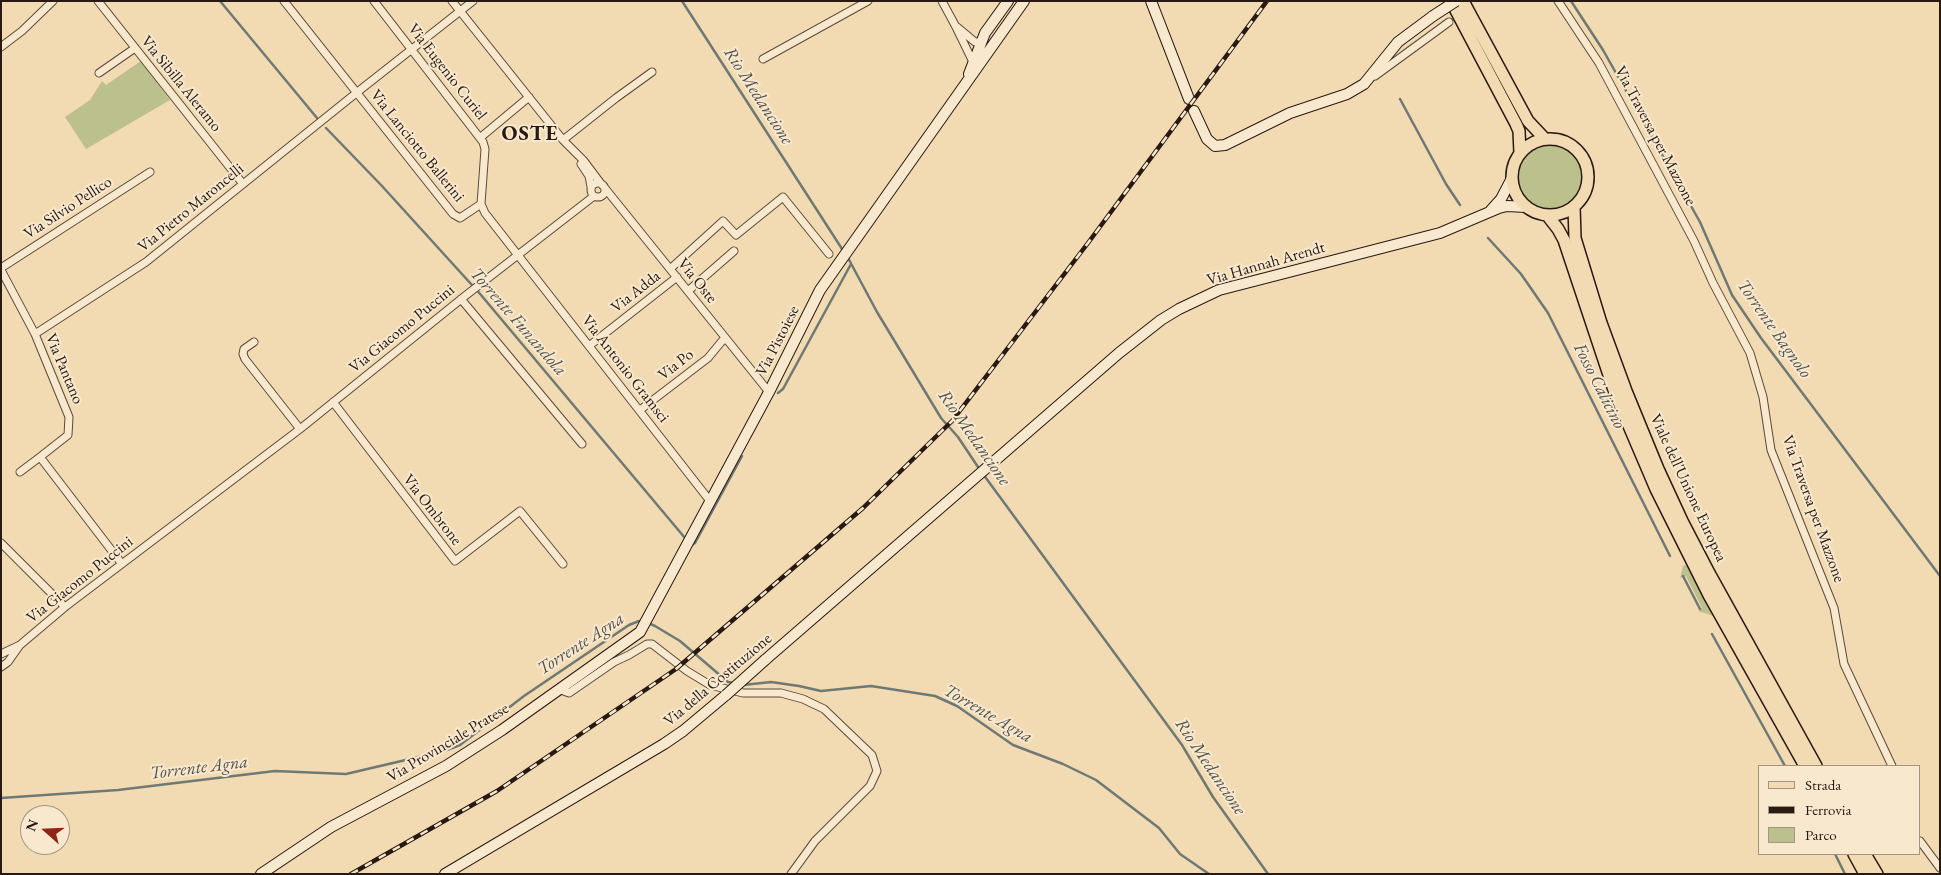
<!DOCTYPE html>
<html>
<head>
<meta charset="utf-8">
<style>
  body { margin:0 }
  #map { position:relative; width:1941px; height:875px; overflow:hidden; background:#f2dbb3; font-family:"EB Garamond",serif }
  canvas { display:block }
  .frame { position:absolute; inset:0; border:2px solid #281912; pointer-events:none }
  .legend { position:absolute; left:1758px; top:765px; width:162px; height:90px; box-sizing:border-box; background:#f7e8ce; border:1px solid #a49583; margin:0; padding:6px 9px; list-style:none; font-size:15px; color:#281912 }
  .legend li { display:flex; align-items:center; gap:10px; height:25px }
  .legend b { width:25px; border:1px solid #a49583 }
  .north { position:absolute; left:20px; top:805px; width:50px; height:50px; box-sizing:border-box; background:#f7e8ce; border:1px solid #a49583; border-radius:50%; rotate:290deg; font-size:14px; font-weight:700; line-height:20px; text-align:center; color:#281912 }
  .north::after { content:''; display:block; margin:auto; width:18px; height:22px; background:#8f2418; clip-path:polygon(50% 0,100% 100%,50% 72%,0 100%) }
</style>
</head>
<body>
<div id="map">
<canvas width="1941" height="875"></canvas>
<div class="frame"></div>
<ul class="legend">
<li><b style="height:6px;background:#f2dbb3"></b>Strada</li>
<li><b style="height:6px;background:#281912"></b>Ferrovia</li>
<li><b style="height:14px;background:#bbc08c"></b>Parco</li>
</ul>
<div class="north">N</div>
</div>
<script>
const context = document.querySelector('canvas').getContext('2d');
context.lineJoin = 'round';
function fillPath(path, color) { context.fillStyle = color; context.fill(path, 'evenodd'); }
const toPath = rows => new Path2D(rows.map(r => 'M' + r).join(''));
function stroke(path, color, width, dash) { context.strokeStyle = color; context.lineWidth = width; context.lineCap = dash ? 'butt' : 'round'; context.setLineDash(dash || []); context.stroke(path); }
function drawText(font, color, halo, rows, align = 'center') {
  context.font = font + ' "EB Garamond",serif'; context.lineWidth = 4; context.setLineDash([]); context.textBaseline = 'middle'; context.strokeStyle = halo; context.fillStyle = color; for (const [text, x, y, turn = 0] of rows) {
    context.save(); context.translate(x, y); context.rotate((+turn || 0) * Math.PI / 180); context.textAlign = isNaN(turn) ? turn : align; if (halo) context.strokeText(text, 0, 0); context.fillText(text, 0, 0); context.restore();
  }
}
fillPath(toPath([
  [141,61,170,100,86,149,65,117,90,100,102,81,106,85],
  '1517 176a33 33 0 1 1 66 0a33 33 0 1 1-66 0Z',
  [1687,564,1714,616,1698,611,1702,608,1686,576,1680,578,1683,566]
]), '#bbc08c');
stroke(toPath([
  [220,1,317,118],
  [682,1,844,252],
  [1571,1,1603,50,1700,222,1732,295,1761,338,1940,576],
  [1400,99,1446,184,1460,205],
  [326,128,382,186,481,295,685,538],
  [1488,238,1521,274,1548,313,1670,556],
  [847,256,877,312,941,418,958,437,980,470],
  [778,393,783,389,851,264],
  [983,474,1182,745,1213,797,1268,874],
  [692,545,695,543,742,456],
  [1683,576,1700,609],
  [648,623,655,626,680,641,728,682,735,683],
  [1712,634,1785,766],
  [743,685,771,682,799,686,821,691,871,686,935,696,957,706,1013,745,1063,764,1096,780,1159,828,1180,854,1209,874],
  [1,798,118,790,275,771,346,774,444,751,460,745,524,696,629,625,639,621,643,622],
  [1835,854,1845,874]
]), '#6f7974', 2.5);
const street = toPath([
  [98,1,243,184],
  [284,1,453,214,460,218,481,204],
  [374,1,483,142,485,149,481,204,485,213,710,501],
  [452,1,563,140,584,161,602,185],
  [942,1,956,27,973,62],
  [1558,1,1599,63,1694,241,1713,283,1750,353,1763,397,1771,450,1834,608,1844,664,1892,766],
  [957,27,975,42,982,42],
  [1,47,22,31,53,1],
  [763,59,868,1],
  [99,73,135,48],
  [1375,76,1449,22],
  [481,137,529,97],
  [563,140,616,98,652,72],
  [581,164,589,176,591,187],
  '591 190a7 7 0 1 1 14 0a7 7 0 1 1-14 0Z',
  [604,187,769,392],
  [1,268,150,172],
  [670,269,723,221,736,235,783,197,829,254],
  [1,270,35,334,69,417,68,435,40,457,122,564],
  [688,291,734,251],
  [461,299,582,444],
  [35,334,146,262,360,90,473,1],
  [254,342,244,349,243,354,245,359,300,429],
  [589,346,677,277],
  [333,402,455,561,520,511,563,564],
  [640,410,708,358,722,341,726,339],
  [20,472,40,457],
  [1,543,65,607],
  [1,654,20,645],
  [1,667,8,662,20,645,65,607,300,429,465,296,594,196],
  [558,689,569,693,614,662,629,655,647,644,652,644,687,671,710,685,743,693,781,693,803,699,824,709,872,755,877,771,870,786,815,841,791,874],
  [1920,841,1940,868]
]);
const secondary = toPath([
  [1151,1,1189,99],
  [969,74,985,33,1008,1],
  [1194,111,1207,139,1215,146,1225,145,1290,113,1347,94,1364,84,1398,42,1433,16],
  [1491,210,1501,199,1512,178],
  [765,660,1119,353,1161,320,1179,309,1219,290,1440,233,1499,208,1507,206,1526,207],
  [261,874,331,827,446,766,502,730,640,632,769,392,820,290,1024,1],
  [445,874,664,744,683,731,726,695]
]);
const primary = toPath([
  [1451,1,1516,124,1519,131,1520,153],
  [1463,1,1528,121,1545,139],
  '1512 177a38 38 0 1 1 76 0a38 38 0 1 1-76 0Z',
  [1574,207,1575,238,1601,323,1626,391,1658,469,1682,521,1709,573,1816,766],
  [1547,215,1558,229,1564,240,1615,393,1656,489,1709,595,1805,766],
  [1854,854,1865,874],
  [1865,854,1877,874]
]);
stroke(street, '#5a4a3a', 9);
stroke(secondary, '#281912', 12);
stroke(primary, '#281912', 14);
stroke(street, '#f7e8ce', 7);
stroke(secondary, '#f7e8ce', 10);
stroke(primary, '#f2dbb3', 11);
const rail = toPath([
  [351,874,497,791,676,669,863,508,952,421,1088,243,1267,1]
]);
stroke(rail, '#281912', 4.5);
stroke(rail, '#f7e8ce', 2.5, [8]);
const secondaryBridge = toPath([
  [1433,16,1456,1],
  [726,695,765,660]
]);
stroke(secondaryBridge, '#281912', 12, []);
stroke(secondaryBridge, '#f7e8ce', 10);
drawText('16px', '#281912', '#f7e8ce', [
  ["Via Eugenio Curiel",447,72,52],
  ["Via Sibilla Aleramo",181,84,51],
  ["Via Traversa per Mazzone",1655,136,62],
  ["Via Lanciotto Ballerini",417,146,51],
  ["Via Silvio Pellico",68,208,-33],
  ["Via Pietro Maroncelli",191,208,-39],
  ["Via Hannah Arendt",1266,264,-16],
  ["Via Oste",697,281,51],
  ["Via Adda",636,292,-38],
  ["Via Giacomo Puccini",402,329,-39],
  ["Via Pistoiese",778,341,-63],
  ["Via Po",676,365,-38],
  ["Via Pantano",64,369,67],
  ["Via Antonio Gramsci",625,369,52],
  ["Viale dell'Unione Europea",1688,488,65],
  ["Via Traversa per Mazzone",1813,509,70],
  ["Via Ombrone",432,510,52],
  ["Via Giacomo Puccini",80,580,-38],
  ["Via della Costituzione",718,680,-40],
  ["Via Provinciale Pratese",448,743,-31]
]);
drawText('italic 18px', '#52514b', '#f7e8ce', [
  ["Rio Medancione",758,96,57],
  ["Torrente Funandola",518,322,49],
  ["Torrente Bagnolo",1774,329,55],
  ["Fosso Calicino",1599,386,63],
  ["Rio Medancione",974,438,55],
  ["Torrente Agna",581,644,-33],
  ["Torrente Agna",988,714,30],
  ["Rio Medancione",1210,767,56],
  ["Torrente Agna",199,768,-7]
]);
context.letterSpacing = '1px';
drawText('bold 21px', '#281912', '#f7e8ce', [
  ["OSTE",530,134]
]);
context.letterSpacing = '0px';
</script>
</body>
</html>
